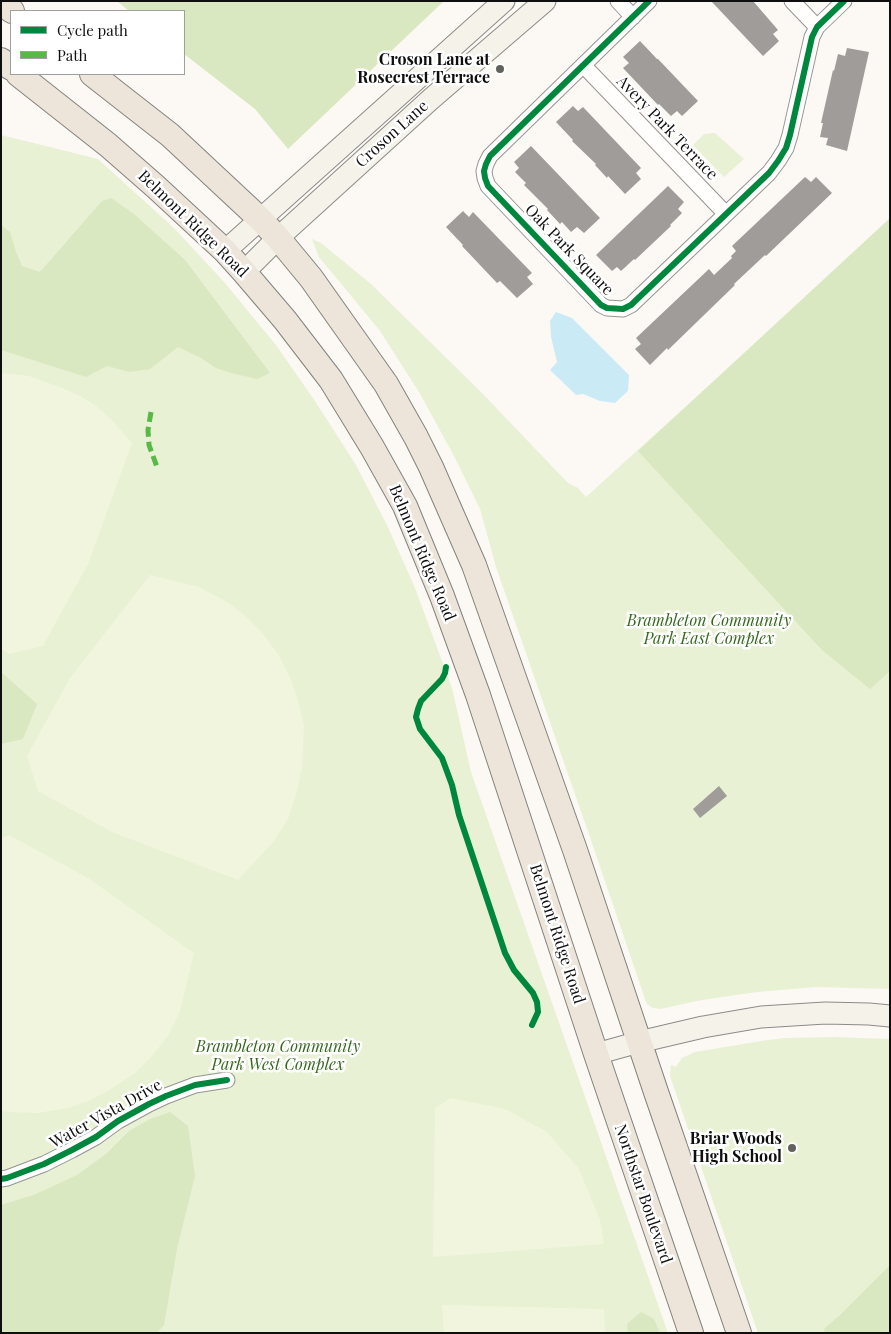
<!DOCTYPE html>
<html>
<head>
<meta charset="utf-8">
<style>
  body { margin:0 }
  #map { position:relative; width:891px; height:1334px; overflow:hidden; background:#fcf9f4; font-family:"Playfair Display",serif }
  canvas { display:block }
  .frame { position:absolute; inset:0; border:2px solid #0f0f0f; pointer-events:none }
  .legend { position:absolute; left:10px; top:10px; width:175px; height:65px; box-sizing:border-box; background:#fff; border:1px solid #9f9f9f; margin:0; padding:6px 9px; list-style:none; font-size:15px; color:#0f0f0f }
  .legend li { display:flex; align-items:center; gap:10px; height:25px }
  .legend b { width:25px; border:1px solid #9f9f9f }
</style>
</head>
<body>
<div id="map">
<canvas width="891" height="1334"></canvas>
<div class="frame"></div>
<ul class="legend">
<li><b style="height:6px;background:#00873e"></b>Cycle path</li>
<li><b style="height:6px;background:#58b947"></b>Path</li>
</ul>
</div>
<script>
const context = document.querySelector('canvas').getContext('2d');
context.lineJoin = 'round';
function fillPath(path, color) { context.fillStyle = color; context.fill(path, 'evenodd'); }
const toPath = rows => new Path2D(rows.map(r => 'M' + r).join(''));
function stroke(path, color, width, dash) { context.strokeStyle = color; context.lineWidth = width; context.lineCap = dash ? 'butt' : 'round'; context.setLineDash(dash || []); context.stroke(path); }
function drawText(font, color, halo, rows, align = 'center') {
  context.font = font + ' "Playfair Display",serif'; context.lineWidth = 5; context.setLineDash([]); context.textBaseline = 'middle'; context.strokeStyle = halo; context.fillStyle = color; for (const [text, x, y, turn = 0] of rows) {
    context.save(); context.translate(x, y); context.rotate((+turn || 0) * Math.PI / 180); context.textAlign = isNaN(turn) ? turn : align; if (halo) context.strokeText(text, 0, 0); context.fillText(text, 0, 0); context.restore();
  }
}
fillPath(toPath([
  [715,133,744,159,724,177,693,145,704,134],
  [1,135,98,159,174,228,225,283,276,345,315,401,356,465,388,527,415,588,452,688,471,772,668,1333,1,1333],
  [890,221,890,989,816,987,757,992,702,1000,660,1009,653,1008,647,1004,645,999,593,846,496,567,480,509,454,456,419,392,380,331,319,257,312,239,321,243,371,284,481,392,568,483,578,488,586,497],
  [834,1037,890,1039,890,1333,758,1333,670,1076,671,1065,676,1067,682,1058,695,1052,761,1041,785,1038]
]), '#e8f1d4');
fillPath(toPath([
  [117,1,444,1,288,149,255,109,184,54,184,11,129,11],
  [111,198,134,214,185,260,270,373,257,379,231,373,216,368,201,358,178,347,150,369,130,372,107,366,86,377,1,350,1,225,10,232,16,252,22,266,40,272,102,201],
  [890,218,890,671,870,689,822,650,638,451],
  [1,672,37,704,23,739,1,744],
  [170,1112,188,1126,195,1176,177,1249,164,1325,157,1333,1,1333,1,1205,36,1194,77,1175,106,1154,129,1131,150,1119],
  [890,1265,890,1333,825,1333,824,1329,840,1315],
  [641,1312,654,1319,660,1333,628,1333,627,1324]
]), '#dae8c1');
fillPath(toPath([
  [1,373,29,376,65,389,82,397,96,406,111,419,132,443,88,564,43,646,9,654,1,649],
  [150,575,199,587,227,602,247,617,264,635,278,654,291,680,298,701,304,726,302,768,297,791,288,819,274,841,238,880,112,832,38,791,27,756,70,678],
  [9,835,88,878,194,953,180,1011,168,1036,152,1056,134,1074,111,1089,91,1100,68,1108,37,1113,9,1112,1,1111,1,838],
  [451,1098,505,1109,547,1132,579,1169,600,1220,604,1244,433,1257,435,1108],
  [442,1305,604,1309,605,1333,444,1333]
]), '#f1f5dd');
fillPath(toPath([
  [556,312,572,318,629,375,628,391,615,403,600,401,583,394,576,395,550,370,557,362,551,337,550,321]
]), '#caebf6');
fillPath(toPath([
  [711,1,753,1,778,30,773,34,779,41,763,56],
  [640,41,657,59,658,59,698,101,682,116,677,111,671,116,659,104,658,105,623,68,629,63,623,57],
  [847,48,869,52,847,151,826,145,828,138,820,137,823,123,821,123,833,70,834,71,838,54,845,56],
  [573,106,578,111,583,107,641,168,636,173,641,179,625,194,608,176,607,178,595,165,596,164,572,141,573,140,556,122],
  [531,146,600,218,584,233,577,227,571,232,562,222,560,224,547,210,548,209,524,185,526,183,515,172,519,168,514,162],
  [805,177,811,182,816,177,832,193,766,256,765,255,734,284,735,285,668,350,667,348,650,365,635,349,641,344,636,338,709,269,714,275,732,258,731,256,736,251,732,246],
  [668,186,684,202,678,209,682,213,670,225,671,226,635,260,634,259,621,271,617,267,612,271,596,255],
  [463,211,469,217,473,212,532,273,527,277,533,284,517,298,500,281,497,283,462,246,463,245,446,227],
  [719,786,727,796,700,818,693,809]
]), '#9f9c99');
const street = toPath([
  [618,1,633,17],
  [649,1,490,156,486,164,484,171,485,178,488,186,601,305,607,308,623,309,631,305,769,173,778,161,786,148,790,135,812,37,817,27,844,1],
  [792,1,817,27],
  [584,66,725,213],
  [1,1179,7,1178,44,1164,72,1150,96,1137,118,1121,149,1104,166,1096,195,1085,227,1080]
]);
const secondary = toPath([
  [225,251,504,1],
  [244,272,278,238,431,99,545,1],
  [596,1054,639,1042,703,1027,761,1017,825,1013,869,1014,890,1016]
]);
const primary = toPath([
  [1,3,12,11],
  [1,60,11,68],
  [18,74,108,145,156,187,225,251,244,272,285,320,331,380,372,447,405,506,442,596,478,695,596,1054,691,1333],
  [92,74,170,135,260,219,278,238,311,278,386,384,416,437,431,467,474,565,575,850,656,1092,739,1333]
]);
stroke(street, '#969492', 17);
stroke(secondary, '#8c8b89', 23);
stroke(primary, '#83827f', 26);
stroke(street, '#fffefd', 15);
stroke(secondary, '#f5f2ea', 21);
stroke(primary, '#ede5d9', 24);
stroke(toPath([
  [151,412,148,430,149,445,157,467]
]), '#58b947', 5, [10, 5]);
stroke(toPath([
  [649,1,490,156,486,164,484,171,485,178,488,186,601,305,607,308,623,309,631,305,769,173,778,161,786,148,790,135,812,37,817,27,844,1],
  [446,667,445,673,442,679,421,701,418,709,416,717,420,729,442,758,452,785,459,815,505,953,514,970,533,993,537,1002,538,1012,532,1025],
  [1,1179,7,1178,44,1164,72,1150,96,1137,118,1121,149,1104,166,1096,195,1085,227,1080]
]), '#00873e', 6);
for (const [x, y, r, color] of [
  [500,69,5,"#62615f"],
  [792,1148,5,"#62615f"]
]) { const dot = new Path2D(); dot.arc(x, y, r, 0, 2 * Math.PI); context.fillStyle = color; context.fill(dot); stroke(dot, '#fff', 2); }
drawText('bold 16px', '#0f0f0f', '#fff', [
  ["Croson Lane at",490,60],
  ["Rosecrest Terrace",490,78],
  ["Briar Woods",782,1139],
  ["High School",782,1157]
], 'right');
drawText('16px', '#0f0f0f', '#fff', [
  ["Avery Park Terrace",667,128,46],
  ["Croson Lane",392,134,-42],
  ["Belmont Ridge Road",193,224,44],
  ["Oak Park Square",569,250,46],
  ["Belmont Ridge Road",422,553,67],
  ["Belmont Ridge Road",557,934,72],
  ["Water Vista Drive",106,1114,-29],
  ["Northstar Boulevard",643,1194,71]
]);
drawText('italic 16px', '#35681d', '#fff', [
  ["Brambleton Community",709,621],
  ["Park East Complex",709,639],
  ["Brambleton Community",278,1047],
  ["Park West Complex",278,1065]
]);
</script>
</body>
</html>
